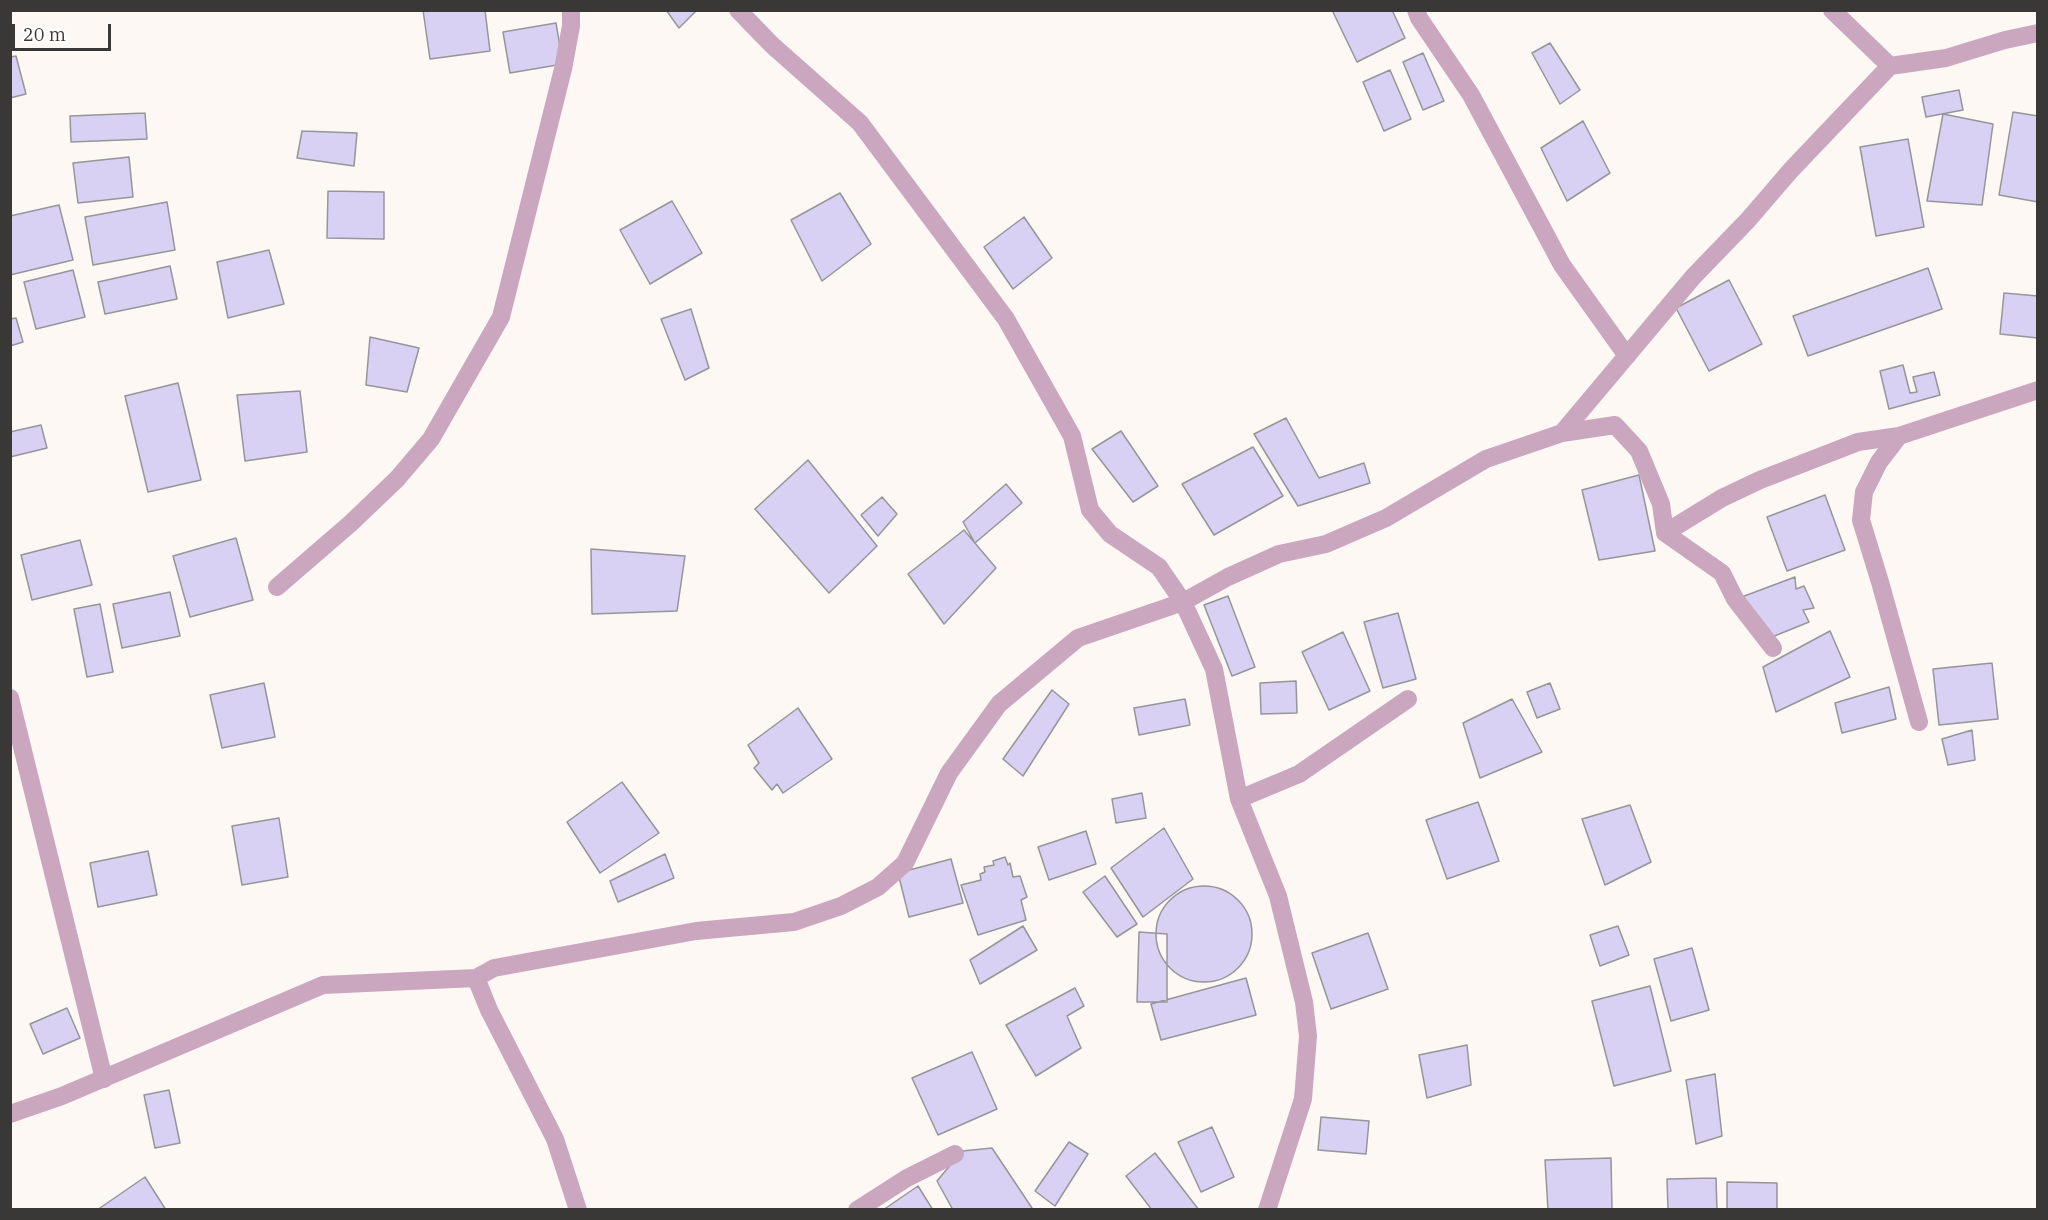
<!DOCTYPE html>
<html>
<head>
<meta charset="utf-8">
<style>
  body { margin:0 }
  #map { position:relative; width:2048px; height:1220px; overflow:hidden; background:#fdf8f4; font-family:"IBM Plex Serif",serif }
  canvas { display:block }
  .frame { position:absolute; inset:0; border:12px solid #3a3836; pointer-events:none }
  .scale { position:absolute; left:12px; top:24px; width:99px; height:27px; box-sizing:border-box; border:3px solid #3a3836; border-top:0; padding-left:8px; font-size:18px; line-height:21px; white-space:nowrap; color:#3a3836; -webkit-text-stroke:4px #fff; paint-order:stroke }
</style>
</head>
<body>
<div id="map">
<canvas width="2048" height="1220"></canvas>
<div class="frame"></div>
<div class="scale">20 m</div>
</div>
<script>
const context = document.querySelector('canvas').getContext('2d');
context.lineJoin = 'round';
function fillPath(path, color) { context.fillStyle = color; context.fill(path, 'evenodd'); }
const toPath = rows => new Path2D(rows.map(r => 'M' + r).join(''));
function stroke(path, color, width, dash) { context.strokeStyle = color; context.lineWidth = width; context.lineCap = dash ? 'butt' : 'round'; context.setLineDash(dash || []); context.stroke(path); }
const building = toPath([
  [423,10,485,10,490,51,430,59,423,10],
  [666,10,697,10,679,28,666,10],
  [1332,10,1392,10,1405,38,1357,62,1332,10],
  [556,23,563,64,510,73,503,32,556,23],
  [1550,43,1580,90,1560,104,1532,53,1550,43],
  [1423,53,1444,101,1423,110,1403,62,1423,53],
  [16,56,26,94,10,98,10,57,16,56],
  [1390,70,1411,119,1384,131,1363,82,1390,70],
  [1959,90,1963,110,1926,117,1922,97,1959,90],
  [2013,112,2038,116,2038,202,1999,195,2013,112],
  [145,113,147,139,71,142,70,116,145,113],
  [1943,114,1993,124,1982,205,1927,201,1943,114],
  [1583,121,1610,173,1567,201,1541,148,1583,121],
  [302,131,357,133,354,166,297,158,302,131],
  [1908,139,1924,227,1876,236,1860,147,1908,139],
  [129,157,133,197,78,203,73,163,129,157],
  [328,191,384,192,384,239,327,238,328,191],
  [840,193,871,244,822,281,791,220,840,193],
  [672,201,702,253,650,284,620,230,672,201],
  [167,202,175,250,93,265,85,217,167,202],
  [59,205,73,260,10,275,10,216,59,205],
  [1024,217,1052,258,1013,289,984,247,1024,217],
  [269,250,284,304,228,318,217,262,269,250],
  [170,266,177,299,105,314,98,282,170,266],
  [1928,268,1942,309,1808,356,1793,316,1928,268],
  [73,270,85,317,36,329,24,282,73,270],
  [1729,280,1762,344,1709,371,1676,308,1729,280],
  [2004,293,2038,296,2038,338,2000,334,2004,293],
  [691,309,709,368,685,380,661,319,691,309],
  [16,318,23,342,10,346,10,319,16,318],
  [370,337,419,348,407,392,366,385,370,337],
  [1903,365,1910,393,1917,392,1913,377,1934,372,1940,395,1889,409,1880,371,1903,365],
  [178,383,201,480,148,492,125,396,178,383],
  [300,391,307,452,245,461,237,395,300,391],
  [1286,418,1319,478,1364,463,1370,483,1298,506,1254,434,1286,418],
  [41,425,47,448,10,457,10,432,41,425],
  [1121,431,1158,486,1133,502,1092,449,1121,431],
  [1253,447,1283,496,1214,535,1182,484,1253,447],
  [808,460,877,546,829,593,755,509,808,460],
  [1639,475,1655,551,1599,560,1582,490,1639,475],
  [1006,484,1022,503,975,543,963,522,1006,484],
  [1825,495,1845,550,1787,571,1767,517,1825,495],
  [882,497,897,514,878,536,861,515,882,497],
  [964,530,996,568,944,624,908,574,964,530],
  [236,538,253,600,190,617,173,556,236,538],
  [80,540,92,585,32,600,21,555,80,540],
  [591,549,685,556,677,611,592,614,591,549],
  [1795,577,1796,589,1804,586,1814,608,1803,610,1809,622,1772,637,1739,598,1795,577],
  [170,592,180,636,122,648,113,604,170,592],
  [1228,596,1255,667,1232,676,1204,605,1228,596],
  [100,604,113,672,87,677,74,609,100,604],
  [1398,613,1416,679,1383,688,1364,622,1398,613],
  [1830,631,1850,677,1776,712,1763,667,1830,631],
  [1343,632,1370,691,1329,710,1302,652,1343,632],
  [1992,663,1998,719,1939,725,1933,669,1992,663],
  [1296,681,1297,713,1261,714,1260,683,1296,681],
  [264,683,275,737,222,748,210,695,264,683],
  [1550,683,1560,709,1537,718,1527,692,1550,683],
  [1889,687,1896,719,1842,733,1835,703,1889,687],
  [1052,690,1069,704,1023,776,1003,759,1052,690],
  [1185,699,1190,725,1139,735,1134,708,1185,699],
  [1512,699,1542,752,1480,778,1463,723,1512,699],
  [798,708,832,759,783,793,777,784,772,790,754,768,759,763,748,745,798,708],
  [1972,730,1975,760,1948,765,1942,739,1972,730],
  [622,782,659,833,600,873,567,822,622,782],
  [1142,793,1146,818,1116,823,1112,799,1142,793],
  [1478,802,1499,861,1447,879,1426,820,1478,802],
  [1630,805,1651,862,1605,885,1582,819,1630,805],
  [279,818,288,877,242,885,232,826,279,818],
  [1164,828,1193,879,1143,917,1111,868,1164,828],
  [1086,831,1096,864,1049,880,1038,847,1086,831],
  [148,851,157,895,98,907,90,863,148,851],
  [665,854,674,878,618,902,610,881,665,854],
  [1005,857,1008,865,1010,863,1013,877,1020,876,1027,897,1021,900,1026,920,978,935,961,885,981,880,980,874,985,872,984,867,994,865,993,861,1005,857],
  [951,859,963,903,909,917,898,873,951,859],
  [1105,876,1137,924,1117,937,1083,892,1105,876],
  '1156 934a48 48 0 1 1 96 0a48 48 0 1 1-96 0Z',
  [1023,926,1037,950,980,984,970,960,1023,926],
  [1618,926,1629,955,1600,966,1590,935,1618,926],
  [1139,932,1167,934,1167,1002,1137,1002,1139,932],
  [1368,933,1388,989,1331,1009,1312,953,1368,933],
  [1692,948,1709,1010,1671,1021,1654,959,1692,948],
  [1246,978,1256,1015,1161,1040,1151,1004,1246,978],
  [1650,986,1671,1071,1614,1086,1592,1001,1650,986],
  [1075,988,1084,1006,1067,1016,1081,1048,1036,1076,1006,1025,1075,988],
  [67,1008,80,1038,43,1054,30,1024,67,1008],
  [1467,1045,1471,1085,1427,1098,1419,1055,1467,1045],
  [972,1052,997,1109,938,1135,912,1078,972,1052],
  [1715,1074,1722,1136,1696,1144,1686,1080,1715,1074],
  [169,1090,180,1143,155,1148,144,1095,169,1090],
  [1321,1117,1369,1121,1366,1154,1318,1150,1321,1117],
  [1212,1127,1234,1177,1201,1192,1178,1142,1212,1127],
  [1069,1142,1088,1154,1055,1206,1035,1191,1069,1142],
  [992,1148,1032,1208,1030,1210,953,1210,937,1181,962,1151,992,1148],
  [1155,1153,1199,1210,1152,1210,1126,1176,1155,1153],
  [1611,1158,1612,1210,1548,1210,1545,1160,1611,1158],
  [145,1177,166,1210,97,1210,145,1177],
  [1716,1178,1717,1210,1668,1210,1667,1179,1716,1178],
  [1727,1182,1777,1183,1777,1210,1727,1210,1727,1182],
  [918,1186,933,1210,883,1210,918,1186]
]);
fillPath(building, '#d8d1f3');
stroke(building, '#96959a', 1.5);
stroke(toPath([
  [738,10,772,45,860,123,1006,319,1072,436,1090,510,1110,534,1159,567,1183,602,1214,669,1239,799,1278,896,1304,1002,1308,1036,1303,1099,1267,1210],
  [1416,10,1419,18,1471,95,1562,265,1627,356],
  [1832,10,1890,66],
  [1562,433,1693,277,1748,220,1791,170,1890,66,1946,58,2005,40,2038,33],
  [1665,533,1722,498,1760,480,1858,442,1899,436],
  [277,587,351,523,397,479,431,439,501,317,563,69,571,26,571,10],
  [10,698,104,1079],
  [1919,722,1880,582,1861,520,1864,492,1879,462,1899,436,2038,390],
  [1239,799,1299,774,1408,699],
  [10,1114,62,1096,323,985,476,978],
  [578,1210,555,1139,489,1010,476,978,494,968,696,931,794,922,841,906,878,887,905,863,949,773,999,704,1078,638,1183,602,1228,577,1279,554,1326,544,1386,518,1486,459,1562,433,1615,425,1639,451,1661,504,1665,533,1722,573,1735,599,1773,648],
  [857,1210,907,1178,955,1154]
]), '#cba7bf', 18);
</script>
</body>
</html>
